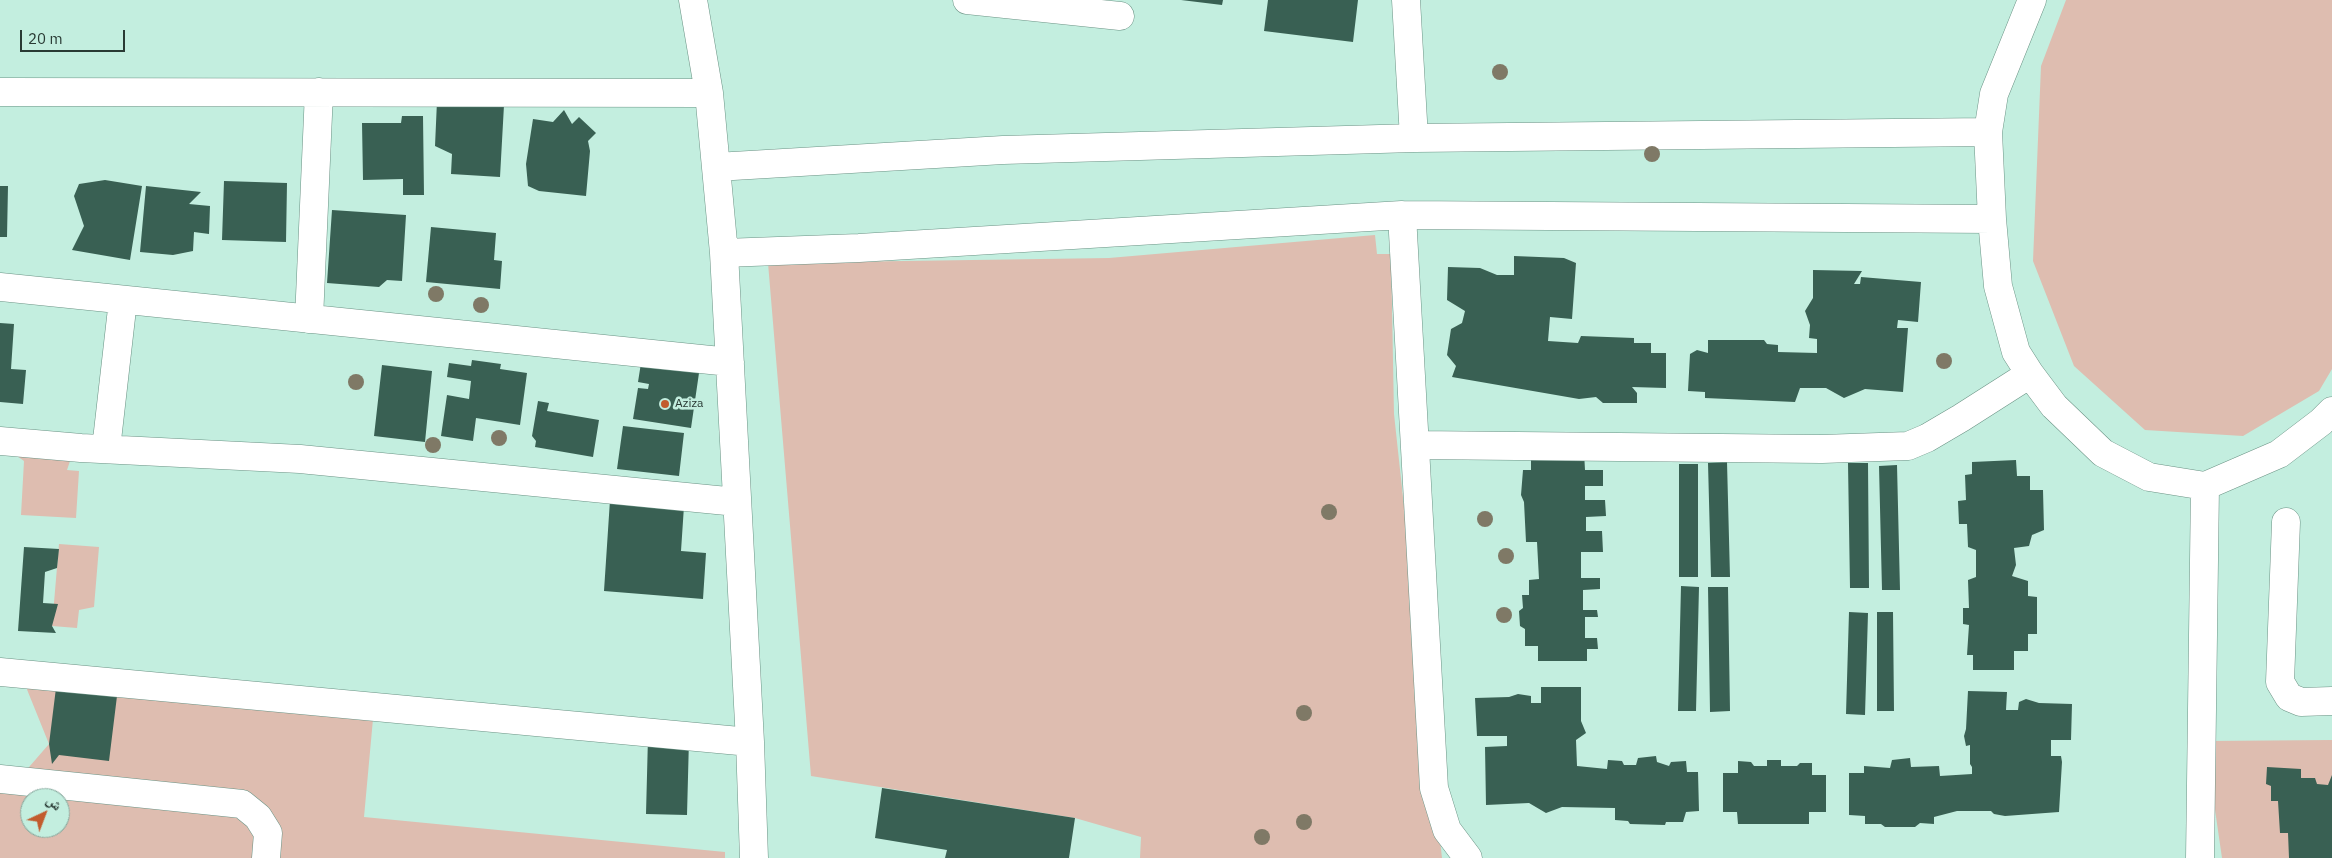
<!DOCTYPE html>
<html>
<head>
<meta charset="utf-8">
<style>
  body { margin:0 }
  #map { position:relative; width:2332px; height:858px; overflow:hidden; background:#c3eedf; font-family:"IBM Plex Sans","Noto Naskh Arabic",sans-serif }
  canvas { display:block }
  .north { position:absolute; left:20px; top:788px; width:50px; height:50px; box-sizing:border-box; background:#c3eedf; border:1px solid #85a69b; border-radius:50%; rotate:43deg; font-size:14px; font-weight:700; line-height:20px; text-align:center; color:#293a34 }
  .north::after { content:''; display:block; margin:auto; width:18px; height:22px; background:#c25c2e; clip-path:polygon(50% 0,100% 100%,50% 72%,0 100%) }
  .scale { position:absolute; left:20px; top:30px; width:105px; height:22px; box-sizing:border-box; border:2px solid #293a34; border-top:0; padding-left:6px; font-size:15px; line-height:18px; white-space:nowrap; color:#293a34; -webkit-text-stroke:4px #c3eedf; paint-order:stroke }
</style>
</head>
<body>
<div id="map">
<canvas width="2332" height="858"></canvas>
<div class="north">ش</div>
<div class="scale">20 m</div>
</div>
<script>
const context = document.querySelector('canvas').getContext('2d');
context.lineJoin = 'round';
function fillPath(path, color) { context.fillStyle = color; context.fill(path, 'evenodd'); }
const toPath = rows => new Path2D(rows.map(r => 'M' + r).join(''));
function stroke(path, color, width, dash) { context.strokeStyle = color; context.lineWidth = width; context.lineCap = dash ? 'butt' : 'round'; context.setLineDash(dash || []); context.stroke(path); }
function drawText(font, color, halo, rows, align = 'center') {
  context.font = font + ' "IBM Plex Sans",sans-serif'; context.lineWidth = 5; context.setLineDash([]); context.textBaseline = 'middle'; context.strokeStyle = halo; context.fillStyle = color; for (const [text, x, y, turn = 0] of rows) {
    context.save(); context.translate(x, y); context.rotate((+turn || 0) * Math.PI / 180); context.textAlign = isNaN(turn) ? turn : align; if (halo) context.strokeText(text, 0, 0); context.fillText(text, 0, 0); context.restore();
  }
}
fillPath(toPath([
  [2066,0,2332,0,2332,369,2319,391,2243,436,2145,430,2074,366,2033,261,2041,66],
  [1375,235,1377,254,1391,254,1394,414,1442,858,1140,858,1141,837,1075,818,811,776,768,263,1109,258],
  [10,451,70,461,67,470,79,471,76,518,21,515,24,461],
  [59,544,99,547,94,607,79,610,77,628,52,626],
  [26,687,373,719,364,817,725,852,725,858,0,858,0,788,10,789,49,744],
  [30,798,60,798,60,828,30,828],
  [2332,740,2332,858,2222,858,2205,741]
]), '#debdb0');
fillPath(toPath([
  [1181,0,1223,0,1222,5],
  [1268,0,1358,0,1353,42,1264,31],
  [437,101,504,105,500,177,451,174,452,154,435,146],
  [564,110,572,124,579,117,596,133,588,141,590,151,586,196,539,191,528,186,526,164,533,119,553,122],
  [402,116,423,116,424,195,403,195,403,179,363,180,362,123,401,123],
  [105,180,142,186,130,260,72,250,84,226,74,196,79,184],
  [224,181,287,183,286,242,222,240],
  [0,186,8,186,7,237,0,237],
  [146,186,201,192,189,204,210,206,209,234,194,232,193,251,173,255,140,252],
  [332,210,406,215,402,281,387,280,379,287,327,283],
  [431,227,496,233,494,260,502,261,500,289,426,282],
  [1514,256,1564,258,1576,263,1572,319,1550,317,1548,341,1578,343,1581,336,1634,338,1634,343,1651,343,1651,353,1666,353,1666,388,1632,387,1637,393,1637,403,1603,403,1596,397,1579,399,1452,377,1456,366,1447,355,1451,329,1462,323,1465,311,1447,300,1448,267,1480,268,1497,275,1514,275],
  [1813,270,1862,271,1854,284,1860,284,1861,277,1921,282,1918,322,1898,320,1897,328,1908,328,1903,392,1865,389,1844,398,1826,388,1800,388,1795,402,1705,398,1705,392,1688,391,1690,354,1697,350,1708,353,1708,340,1764,340,1767,344,1778,345,1778,352,1817,353,1817,339,1809,338,1810,325,1805,311,1813,298],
  [0,323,14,324,11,369,26,370,23,404,0,402],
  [472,360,501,364,500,369,527,373,520,425,476,418,473,441,441,436,447,395,469,399,471,381,447,377,449,363,471,366],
  [641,363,699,373,691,428,633,419,638,388,648,389,649,384,638,382],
  [382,365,432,371,425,442,374,436],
  [538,401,549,403,547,411,599,420,593,457,535,447,536,441,532,436],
  [623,426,684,433,679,476,617,469],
  [1531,452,1584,452,1585,470,1603,470,1603,486,1585,486,1585,500,1605,500,1606,516,1586,517,1586,531,1602,531,1603,552,1581,552,1581,578,1600,578,1600,589,1583,590,1583,610,1597,610,1598,617,1585,617,1585,638,1597,638,1598,649,1587,649,1587,661,1538,661,1538,646,1525,646,1525,629,1520,626,1519,611,1523,608,1522,595,1529,595,1529,580,1539,579,1537,542,1526,542,1524,502,1521,495,1523,470,1531,470],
  [2016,460,2017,476,2030,476,2030,490,2043,490,2044,530,2032,535,2029,546,2014,548,2016,565,2012,576,2028,581,2028,596,2037,597,2037,634,2028,634,2028,651,2014,651,2014,670,1973,670,1973,655,1967,655,1969,625,1963,624,1963,608,1969,608,1968,580,1976,577,1976,550,1968,547,1967,524,1959,524,1958,501,1966,500,1965,475,1972,474,1972,462],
  [1727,462,1730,577,1711,577,1708,463],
  [1848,463,1868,463,1869,588,1850,588],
  [1679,464,1698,464,1698,577,1679,577],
  [1897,465,1900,590,1882,590,1879,466],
  [610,500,684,506,681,551,706,553,703,599,604,591],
  [24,547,59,549,57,568,45,572,43,603,58,604,52,626,56,633,18,631],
  [1681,586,1699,587,1696,711,1678,711],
  [1708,587,1728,587,1730,711,1710,712],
  [1849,612,1868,613,1865,715,1846,714],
  [1877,612,1893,612,1894,711,1877,711],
  [1541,687,1581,687,1581,721,1586,733,1576,740,1577,766,1607,769,1608,760,1622,761,1624,765,1636,765,1638,758,1656,756,1657,762,1669,766,1671,762,1686,761,1687,772,1698,772,1699,811,1686,812,1683,822,1666,822,1665,825,1630,824,1628,821,1615,820,1615,808,1562,807,1546,813,1529,803,1486,805,1485,747,1507,746,1507,736,1477,736,1475,698,1509,697,1518,694,1531,696,1531,703,1541,703],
  [56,688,117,696,109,761,59,755,52,764,49,744],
  [1968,691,2007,692,2006,710,2018,710,2019,702,2026,699,2039,703,2072,704,2071,740,2051,740,2051,756,2061,756,2062,762,2059,812,2005,816,1994,814,1991,811,1957,811,1934,817,1934,824,1920,823,1915,827,1885,827,1881,824,1865,824,1865,816,1849,815,1849,773,1864,773,1864,766,1890,768,1892,760,1910,758,1911,767,1939,766,1940,776,1972,774,1972,767,1970,764,1970,745,1966,746,1964,736,1966,729],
  [648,737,689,739,687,815,646,814],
  [1767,760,1781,760,1781,766,1797,766,1800,763,1812,763,1812,775,1826,775,1826,812,1809,812,1809,824,1738,824,1737,812,1723,812,1723,773,1738,773,1738,761,1751,762,1754,766,1767,766],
  [2267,767,2301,769,2301,778,2315,778,2317,784,2328,785,2332,775,2332,858,2289,858,2288,833,2280,833,2278,801,2271,801,2271,786,2266,784],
  [882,788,1075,818,1069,858,945,858,947,850,875,838]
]), '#396053');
const minor = toPath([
  [693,0,709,93,724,253,750,742,754,858],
  [967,0,1120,16],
  [1406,0,1414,138],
  [2032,0,1994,94,1988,132,1992,219,1998,286,2016,352,2030,374,2054,406,2103,453,2149,477,2205,486,2279,454,2321,422,2332,411],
  [0,92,709,93],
  [716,167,1003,150,1414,138,1988,132],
  [1402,215,1434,788,1447,830,1468,858],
  [724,253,859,248,1402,215,1992,219],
  [0,287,730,362],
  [309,319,319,92],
  [0,441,81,448,300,459,737,502],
  [1415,445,1822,449,1908,446,1927,438,1961,418,2030,374],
  [106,449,123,300],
  [2286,522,2280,682,2289,697,2301,702,2332,701],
  [0,672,750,742],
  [0,779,242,804,258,817,268,833,266,858],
  [2200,858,2205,486]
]);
stroke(minor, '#6b9385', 29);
stroke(minor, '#fff', 28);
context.fillStyle = '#7f7966';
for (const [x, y] of [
  [1500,72],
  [1652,154],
  [436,294],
  [481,305],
  [1944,361],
  [356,382],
  [499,438],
  [433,445],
  [1329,512],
  [1485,519],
  [1506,556],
  [1504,615],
  [1304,713],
  [1304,822],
  [1262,837]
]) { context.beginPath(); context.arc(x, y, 8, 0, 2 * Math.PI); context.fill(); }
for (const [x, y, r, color] of [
  [665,404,5,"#c25c2e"]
]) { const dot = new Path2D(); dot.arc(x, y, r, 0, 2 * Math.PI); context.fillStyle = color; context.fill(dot); stroke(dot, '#c3eedf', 2); }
drawText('12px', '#293a34', '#c3eedf', [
  ["Aziza",675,404]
], 'left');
</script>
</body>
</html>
